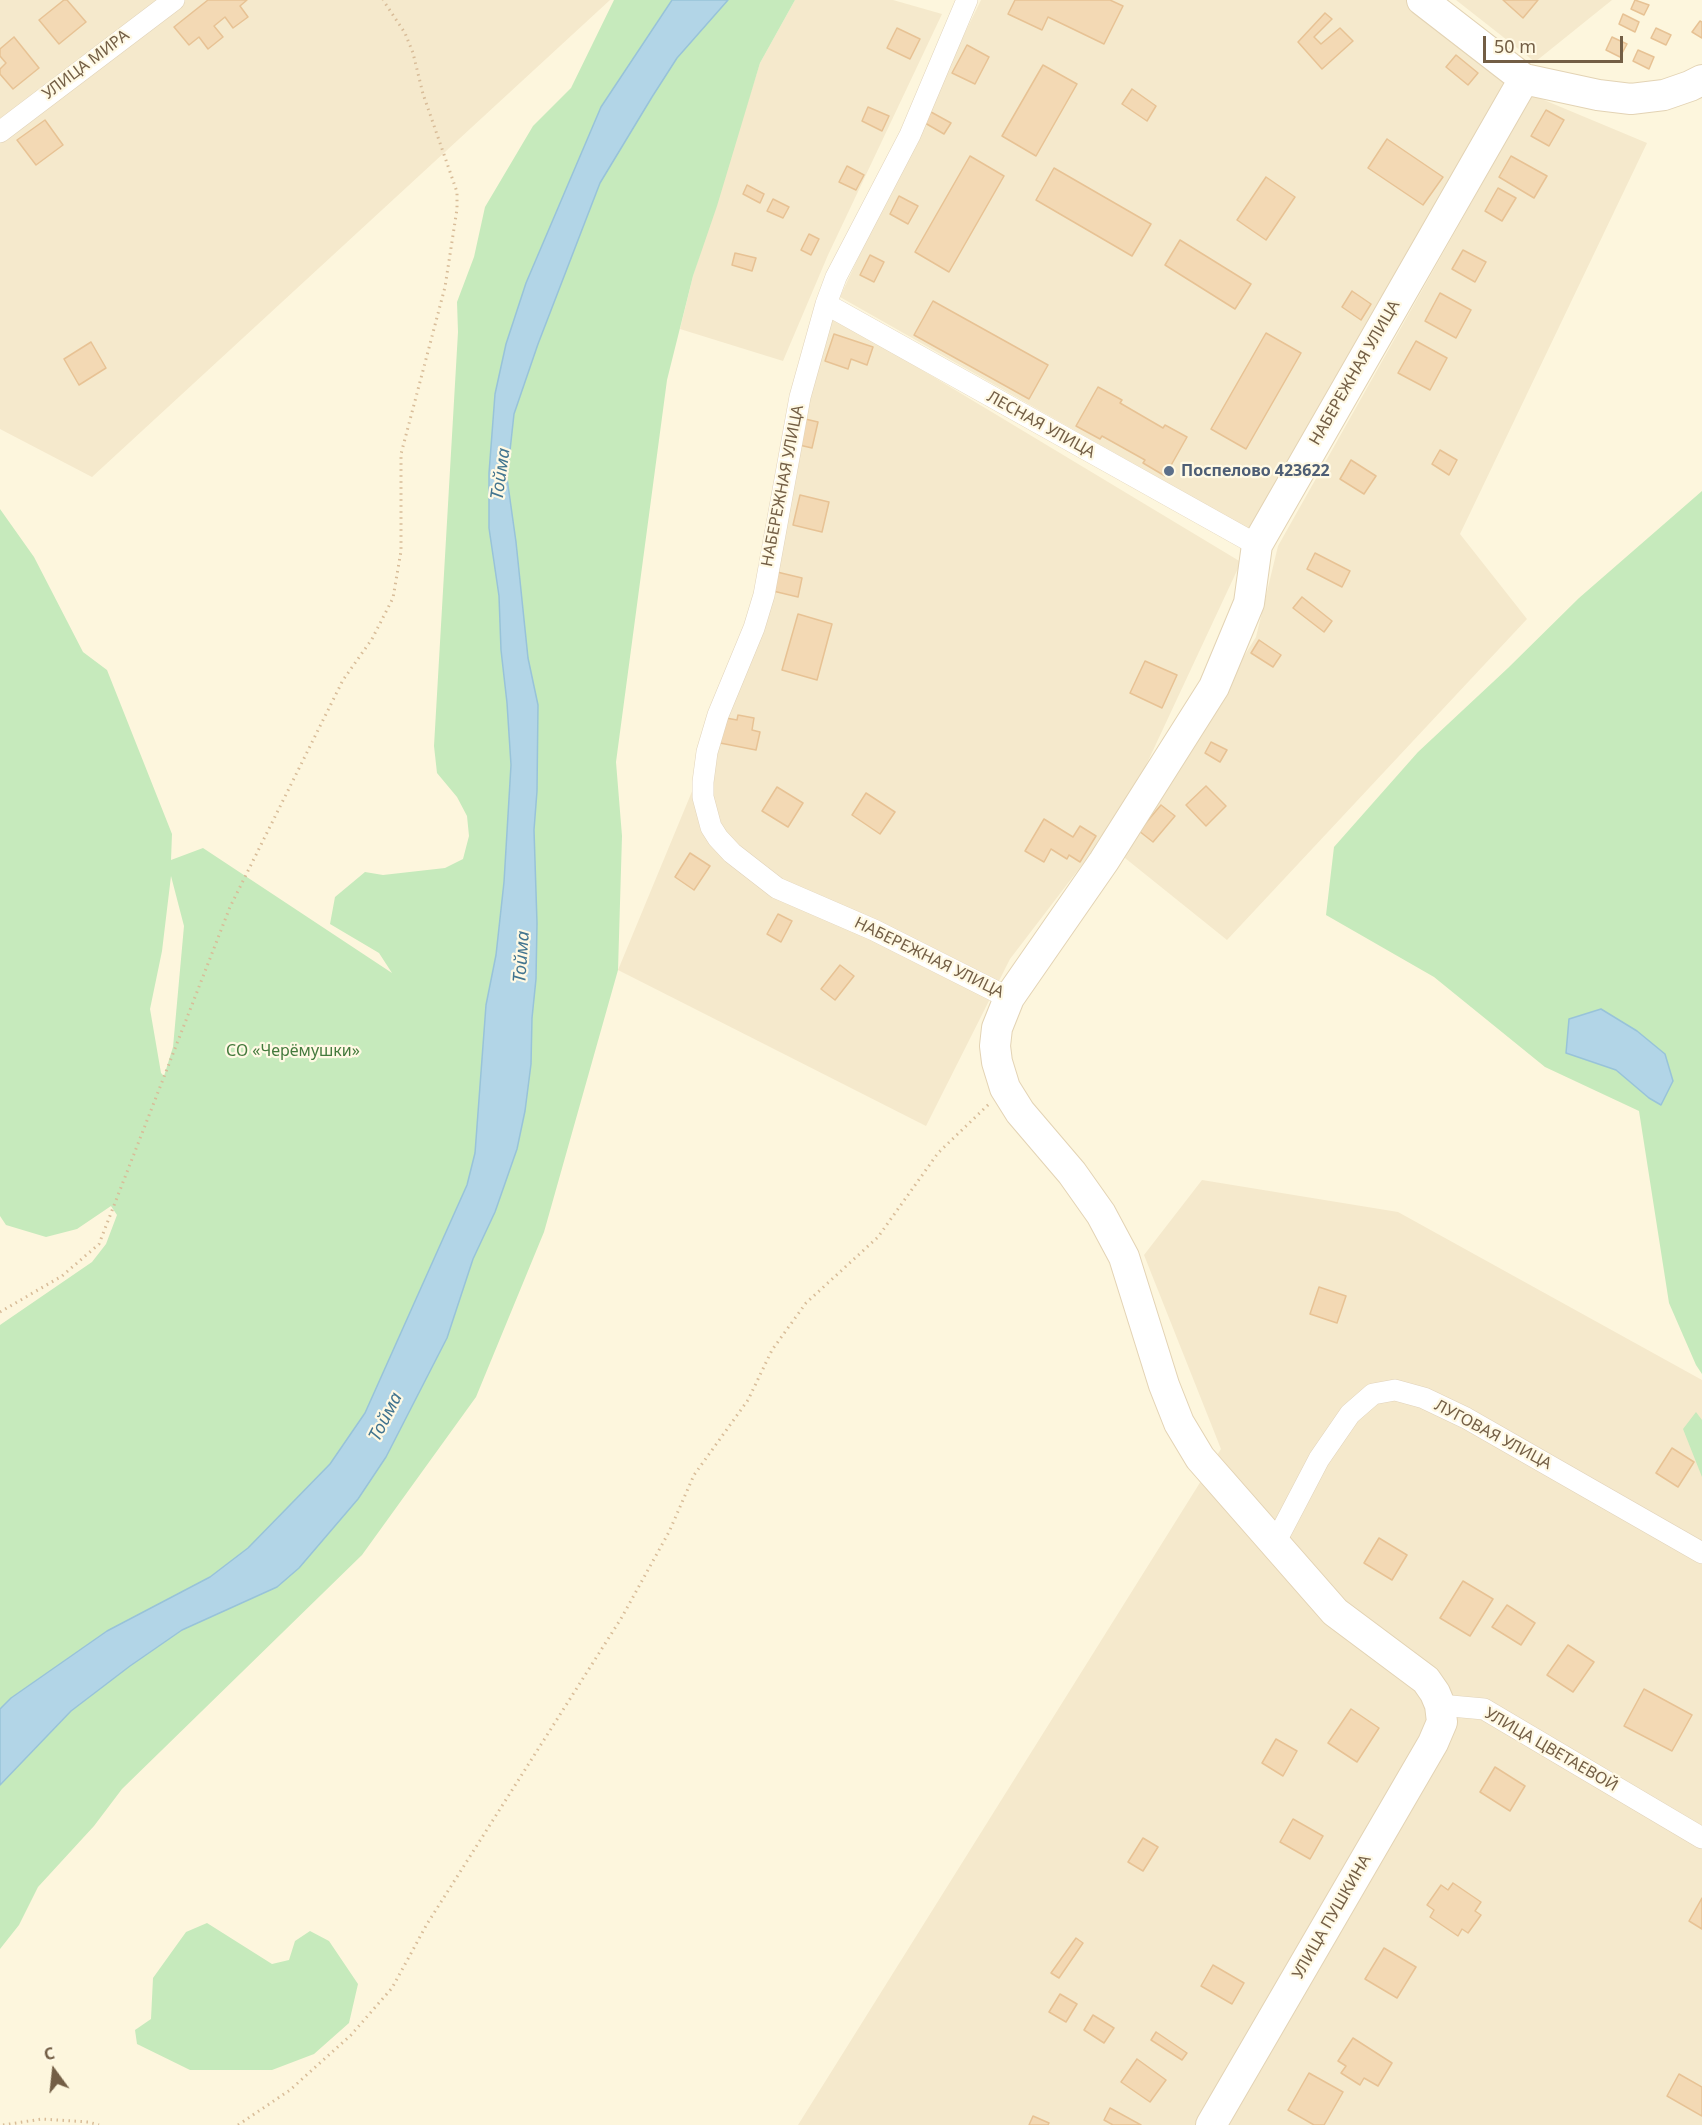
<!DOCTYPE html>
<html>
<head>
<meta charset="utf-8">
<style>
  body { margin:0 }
  #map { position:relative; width:1702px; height:2125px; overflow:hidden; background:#fdf6dd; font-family:"Noto Sans",sans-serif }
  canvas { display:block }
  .north { position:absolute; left:24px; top:2041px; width:60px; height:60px; -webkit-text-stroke:4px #fff9e4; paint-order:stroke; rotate:345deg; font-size:16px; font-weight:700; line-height:24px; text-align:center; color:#735e45 }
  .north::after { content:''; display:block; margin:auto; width:21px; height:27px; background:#735e45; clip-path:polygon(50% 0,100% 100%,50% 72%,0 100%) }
  .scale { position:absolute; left:1483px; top:36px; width:140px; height:27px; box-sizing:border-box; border:3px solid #735e45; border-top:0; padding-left:8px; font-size:18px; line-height:21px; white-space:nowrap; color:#735e45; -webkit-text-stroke:4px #fff9e4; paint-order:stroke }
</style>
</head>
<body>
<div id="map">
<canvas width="1702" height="2125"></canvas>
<div class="north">С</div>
<div class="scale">50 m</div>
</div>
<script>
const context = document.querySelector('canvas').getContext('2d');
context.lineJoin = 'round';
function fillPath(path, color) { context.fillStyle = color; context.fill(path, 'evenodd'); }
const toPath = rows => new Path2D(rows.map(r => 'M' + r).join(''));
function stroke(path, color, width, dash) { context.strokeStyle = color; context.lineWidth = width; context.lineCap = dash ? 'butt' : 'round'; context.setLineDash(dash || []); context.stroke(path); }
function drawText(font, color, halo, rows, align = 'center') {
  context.font = font + ' "Noto Sans",sans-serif'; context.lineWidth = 4.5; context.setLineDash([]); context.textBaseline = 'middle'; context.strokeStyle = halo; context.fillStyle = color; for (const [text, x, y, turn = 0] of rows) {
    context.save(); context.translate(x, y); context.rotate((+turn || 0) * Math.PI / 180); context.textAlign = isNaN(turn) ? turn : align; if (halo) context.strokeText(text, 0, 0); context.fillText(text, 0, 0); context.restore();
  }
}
fillPath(toPath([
  [0,0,610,0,92,477,0,429],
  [795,0,893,0,942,14,828,255,783,361,680,329,693,276,760,63],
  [981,0,1411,0,1512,83,1252,531,840,297,925,114],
  [1456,0,1612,0,1535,62],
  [1532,95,1647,143,1460,534,1527,619,1227,940,1120,854,1256,637,1278,546],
  [829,314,1241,562,1127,806,1010,959,926,1126,618,970,722,719],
  [1202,1180,1398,1212,1702,1380,1702,2125,798,2125,1221,1449,1144,1255]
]), '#f5e9cc');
fillPath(toPath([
  [614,0,672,0,601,107,526,283,495,394,489,473,489,528,499,596,501,650,507,703,511,765,504,882,496,955,486,1005,475,1153,467,1185,365,1413,330,1464,248,1548,210,1577,107,1631,11,1698,0,1709,0,1325,92,1262,106,1244,117,1215,111,1206,77,1229,46,1237,6,1225,0,1216,0,509,34,557,83,652,107,670,172,834,171,860,203,848,392,973,379,953,330,924,335,897,365,872,383,875,445,868,463,859,469,836,467,816,457,797,437,773,434,746,458,332,457,302,474,257,485,207,533,126,571,88],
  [171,876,184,926,173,1047,164,1076,161,1073,150,1009,162,951],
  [728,0,795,0,760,63,717,206,693,276,667,380,616,762,622,836,618,970,544,1232,476,1397,362,1555,122,1789,94,1826,38,1887,19,1925,0,1949,0,1785,71,1711,130,1666,182,1630,277,1587,299,1568,358,1499,386,1457,447,1338,473,1259,495,1212,517,1149,525,1111,531,1064,532,1018,536,979,537,923,534,830,537,791,538,705,528,658,516,542,507,478,514,414,538,344,600,183,652,97,677,58],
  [1702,491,1702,1374,1696,1365,1669,1303,1639,1111,1545,1067,1434,977,1326,915,1334,847,1418,752,1508,668,1579,598],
  [1696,1412,1702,1420,1702,1477,1683,1429],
  [207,1923,272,1964,289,1960,295,1941,310,1931,329,1941,358,1984,349,2023,314,2054,272,2070,190,2070,137,2044,135,2030,151,2019,153,1978,186,1932]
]), '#c6eabc');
const water = toPath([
  [672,0,728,0,677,58,652,97,600,183,538,344,514,414,507,478,516,542,528,658,538,705,537,791,534,830,537,923,536,979,532,1018,531,1064,525,1111,517,1149,495,1212,473,1259,447,1338,386,1457,358,1499,299,1568,277,1587,182,1630,130,1666,71,1711,0,1785,0,1709,11,1698,107,1631,210,1577,248,1548,330,1464,365,1413,467,1185,475,1153,486,1005,496,955,504,882,511,765,507,703,501,650,499,596,489,528,489,473,495,394,506,344,526,283,601,107,672,0],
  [1601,1009,1637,1031,1665,1054,1673,1081,1661,1105,1649,1098,1616,1070,1566,1053,1569,1019,1601,1009]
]);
fillPath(water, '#b2d5e7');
stroke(water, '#98c3d9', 1.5);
const building = toPath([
  [64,0,67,0,86,22,59,44,39,20,64,0],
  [208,0,247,0,240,6,248,17,233,28,225,17,214,26,223,37,208,49,199,37,189,45,174,27,208,0],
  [1015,0,1110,0,1123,6,1104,44,1048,17,1042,30,1008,14,1015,0],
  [1503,0,1538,0,1523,18,1503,0],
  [1635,0,1649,5,1644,15,1631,9,1635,0],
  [1325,13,1332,19,1314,37,1321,44,1340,28,1353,41,1322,69,1298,42,1325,13],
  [1623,14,1639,22,1635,32,1619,24,1623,14],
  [1700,21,1702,22,1702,38,1692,32,1700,21],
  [897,28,920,39,910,59,887,48,897,28],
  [1656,28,1671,35,1666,45,1651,38,1656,28],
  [14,37,39,68,13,89,0,74,0,69,6,63,0,56,0,49,14,37],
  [1612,37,1627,44,1620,57,1606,50,1612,37],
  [967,45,989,57,975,84,952,73,967,45],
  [1638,50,1654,57,1649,69,1633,61,1638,50],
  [1456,55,1478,73,1468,85,1446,67,1456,55],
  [1043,65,1077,84,1036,156,1002,136,1043,65],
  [1132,89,1156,106,1147,121,1122,104,1132,89],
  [868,107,889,116,882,131,862,121,868,107],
  [1546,110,1564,120,1549,146,1531,136,1546,110],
  [931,112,951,123,944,134,925,123,931,112],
  [45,120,63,145,36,165,17,140,45,120],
  [1387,139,1443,177,1423,205,1368,168,1387,139],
  [970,156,1004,176,949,272,915,252,970,156],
  [1511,156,1547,176,1534,198,1499,177,1511,156],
  [847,166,864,175,856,190,839,182,847,166],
  [1054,168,1151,224,1132,256,1036,200,1054,168],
  [1266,177,1295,197,1266,240,1237,220,1266,177],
  [747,185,764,194,760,203,743,194,747,185],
  [1498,188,1516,198,1502,221,1485,211,1498,188],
  [899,196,918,206,908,224,890,214,899,196],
  [773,199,789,207,783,218,767,211,773,199],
  [809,234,819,239,811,255,801,250,809,234],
  [1180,240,1251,284,1235,309,1165,265,1180,240],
  [1463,250,1486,262,1475,282,1452,269,1463,250],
  [735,253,756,258,752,271,732,265,735,253],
  [870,255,884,262,874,282,860,275,870,255],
  [1352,291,1371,304,1361,320,1342,307,1352,291],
  [1440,293,1471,310,1456,338,1425,321,1440,293],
  [933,301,1048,365,1029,399,914,335,933,301],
  [1266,333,1301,353,1246,449,1211,429,1266,333],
  [834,334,873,347,867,365,851,359,848,369,825,361,834,334],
  [1416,341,1447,358,1430,390,1398,373,1416,341],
  [91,342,106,368,79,385,64,359,91,342],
  [1098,387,1122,400,1120,403,1163,428,1165,425,1187,437,1165,476,1143,463,1145,460,1102,436,1100,439,1076,426,1098,387],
  [801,418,818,422,812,448,795,444,801,418],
  [1440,450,1457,460,1449,475,1432,464,1440,450],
  [1351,460,1376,476,1364,494,1340,479,1351,460],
  [800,495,829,502,822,532,793,525,800,495],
  [1315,553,1350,571,1342,587,1307,569,1315,553],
  [777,572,802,578,798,597,773,591,777,572],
  [1302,597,1332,621,1324,632,1293,608,1302,597],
  [798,614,832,624,817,680,782,670,798,614],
  [1259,640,1281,655,1273,667,1251,653,1259,640],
  [1145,661,1177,675,1162,708,1130,693,1145,661],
  [738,715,754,718,752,730,760,732,756,750,720,743,726,718,737,720,738,715],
  [1211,742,1227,750,1220,762,1205,753,1211,742],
  [1206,786,1226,806,1206,826,1186,805,1206,786],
  [777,787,803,803,788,827,762,811,777,787],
  [866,793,895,812,880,834,852,815,866,793],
  [1161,805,1175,816,1153,842,1139,831,1161,805],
  [1044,819,1073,837,1080,826,1096,836,1080,862,1069,855,1067,859,1051,849,1044,862,1025,851,1044,819],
  [690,853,710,866,694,890,675,877,690,853],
  [778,914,792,921,781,942,767,934,778,914],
  [840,965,854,976,835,1000,821,989,840,965],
  [1319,1287,1346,1296,1337,1323,1310,1314,1319,1287],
  [1672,1448,1694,1462,1678,1487,1656,1473,1672,1448],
  [1379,1538,1407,1555,1392,1580,1364,1563,1379,1538],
  [1463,1581,1493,1599,1470,1636,1440,1618,1463,1581],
  [1507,1605,1535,1623,1521,1645,1492,1627,1507,1605],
  [1568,1645,1594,1662,1573,1692,1547,1675,1568,1645],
  [1644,1689,1692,1715,1672,1751,1624,1726,1644,1689],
  [1351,1709,1379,1728,1357,1762,1328,1743,1351,1709],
  [1276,1739,1297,1751,1283,1776,1262,1763,1276,1739],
  [1495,1767,1525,1786,1510,1811,1480,1792,1495,1767],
  [1293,1819,1323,1836,1310,1859,1280,1842,1293,1819],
  [1143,1838,1158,1847,1143,1871,1128,1862,1143,1838],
  [1453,1883,1481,1902,1475,1911,1481,1915,1468,1933,1462,1929,1458,1936,1430,1917,1434,1910,1427,1905,1441,1885,1448,1890,1453,1883],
  [1702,1898,1702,1929,1689,1921,1702,1898],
  [1076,1938,1083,1943,1059,1978,1051,1973,1076,1938],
  [1384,1948,1416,1967,1397,1998,1365,1979,1384,1948],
  [1213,1965,1244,1983,1232,2004,1201,1986,1213,1965],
  [1060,1994,1077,2004,1066,2022,1049,2012,1060,1994],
  [1093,2015,1114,2028,1104,2043,1084,2030,1093,2015],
  [1156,2032,1187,2053,1182,2060,1151,2040,1156,2032],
  [1353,2038,1392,2063,1378,2086,1364,2078,1360,2085,1341,2073,1346,2066,1338,2061,1353,2038],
  [1137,2059,1166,2080,1150,2102,1121,2082,1137,2059],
  [1309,2073,1343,2092,1324,2125,1314,2125,1288,2110,1309,2073],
  [1679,2074,1702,2087,1702,2116,1667,2096,1679,2074],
  [1110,2108,1141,2125,1113,2125,1104,2120,1110,2108],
  [1033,2116,1049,2123,1048,2125,1029,2125,1033,2116]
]);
fillPath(building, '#f3d9b4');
stroke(building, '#e7c294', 1.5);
const street = toPath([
  [967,0,910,135,836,277,826,304,800,397,764,595,754,628,718,715,707,752,703,782,703,797,711,827,718,838,732,853,777,888,874,930,1009,998],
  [0,132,174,0],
  [826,304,1257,545],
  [1274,1545,1319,1459,1350,1414,1373,1394,1395,1390,1424,1398,1466,1418,1702,1553],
  [1440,1705,1484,1709,1702,1838]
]);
const secondary = toPath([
  [1422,0,1524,79,1598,95,1631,99,1664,95,1690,86,1702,80],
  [1211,2125,1433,1743,1442,1722,1440,1705,1435,1693,1426,1680,1335,1612,1200,1458,1179,1423,1164,1385,1124,1257,1101,1214,1072,1173,1020,1112,1005,1088,997,1062,995,1046,997,1028,1009,998,1104,861,1214,687,1249,603,1257,545,1524,79]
]);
stroke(street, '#e1d3ba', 22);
stroke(secondary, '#e3d3b4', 32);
stroke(toPath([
  [0,1312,62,1276,99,1244,230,907,343,680,372,639,393,598,401,551,401,454,445,287,457,209,457,192,423,94,413,53,405,33,383,0],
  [3,2125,42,2119,88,2122,99,2125],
  [238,2125,290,2090,351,2035,392,1988,427,1924,622,1617,669,1532,694,1475,748,1400,772,1350,806,1303,878,1237,938,1153,989,1104]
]), '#d8bc98', 3, [1.5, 4.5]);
stroke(street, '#fff', 21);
stroke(secondary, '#fff', 30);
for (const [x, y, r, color] of [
  [1169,471,6,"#5c6f8a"]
]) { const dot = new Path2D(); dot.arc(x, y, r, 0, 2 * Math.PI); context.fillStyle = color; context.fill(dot); stroke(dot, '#fff9e4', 2); }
drawText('16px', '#735e45', '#fff9e4', [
  ["УЛИЦА МИРА",86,65,-37],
  ["НАБЕРЕЖНАЯ УЛИЦА",1355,373,-60],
  ["ЛЕСНАЯ УЛИЦА",1041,425,29],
  ["НАБЕРЕЖНАЯ УЛИЦА",783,486,-79],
  ["НАБЕРЕЖНАЯ УЛИЦА",929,958,26],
  ["ЛУГОВАЯ УЛИЦА",1493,1435,28],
  ["УЛИЦА ЦВЕТАЕВОЙ",1551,1750,30],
  ["УЛИЦА ПУШКИНА",1332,1917,-60]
]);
drawText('bold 16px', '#4e5e75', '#fff9e4', [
  ["Поспелово 423622",1181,471]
], 'left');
drawText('16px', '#447a3d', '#fff9e4', [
  ["СО «Черёмушки»",293,1051]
]);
drawText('italic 18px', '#41748f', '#fff9e4', [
  ["Тойма",501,474,-82],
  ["Тойма",522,957,-86],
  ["Тойма",386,1417,-63]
]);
</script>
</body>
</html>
